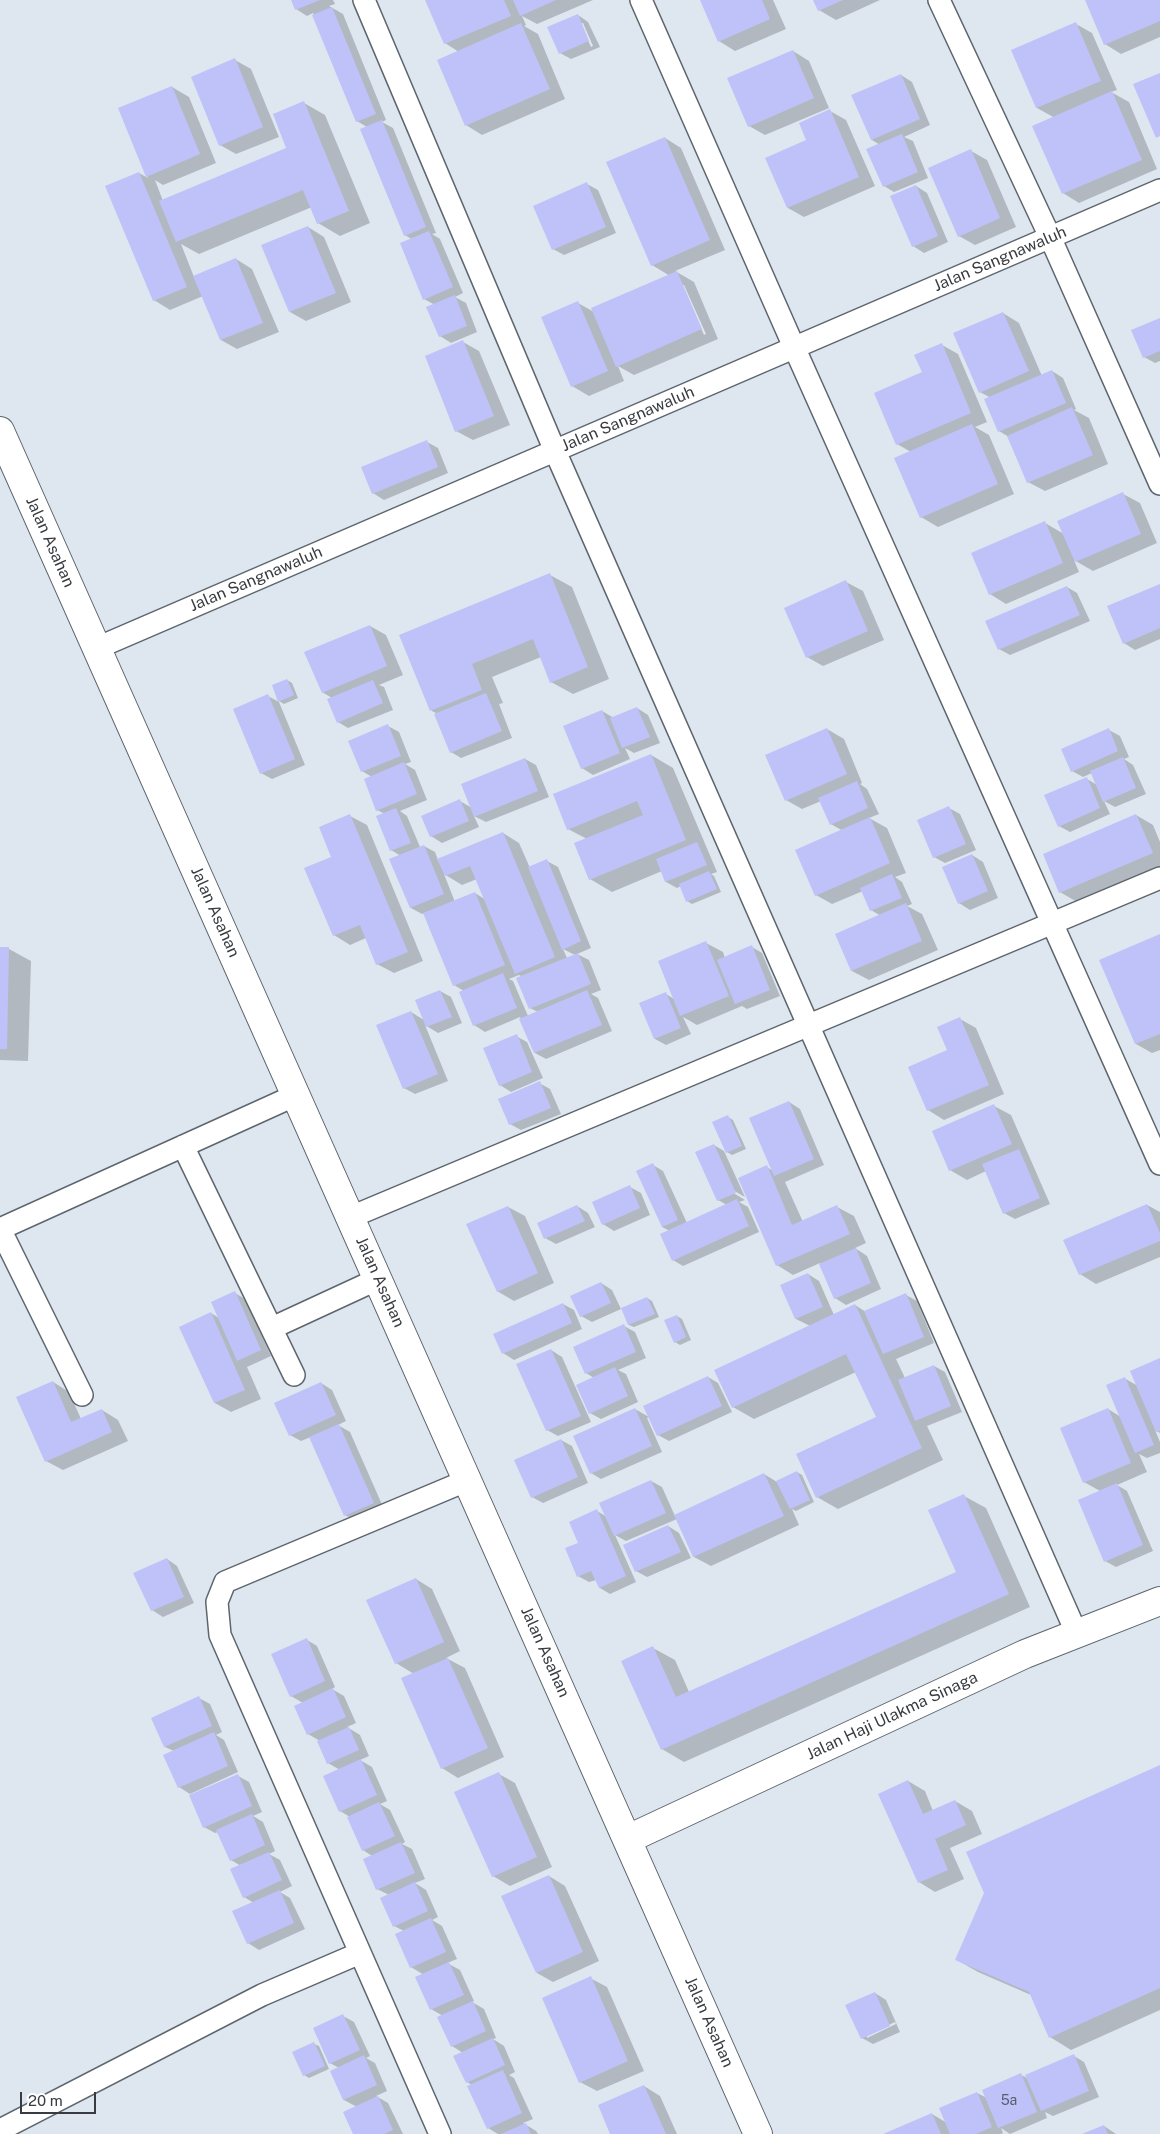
<!DOCTYPE html>
<html>
<head>
<meta charset="utf-8">
<style>
  body { margin:0 }
  #map { position:relative; width:1160px; height:2134px; overflow:hidden; background:#dee6f0; font-family:"Public Sans",sans-serif }
  canvas { display:block }
  .scale { position:absolute; left:20px; top:2092px; width:76px; height:22px; box-sizing:border-box; border:2px solid #383b3f; border-top:0; padding-left:6px; font-size:15px; line-height:18px; white-space:nowrap; color:#383b3f; -webkit-text-stroke:4px #fff; paint-order:stroke }
</style>
</head>
<body>
<div id="map">
<canvas width="1160" height="2134"></canvas>
<div class="scale">20 m</div>
</div>
<script>
const context = document.querySelector('canvas').getContext('2d');
context.lineJoin = 'round';
function fillPath(path, color) { context.fillStyle = color; context.fill(path, 'evenodd'); }
const toPath = rows => new Path2D(rows.map(r => 'M' + r).join(''));
function stroke(path, color, width, dash) { context.strokeStyle = color; context.lineWidth = width; context.lineCap = dash ? 'butt' : 'round'; context.setLineDash(dash || []); context.stroke(path); }
function drawText(font, color, halo, rows, align = 'center') {
  context.font = font + ' "Public Sans",sans-serif'; context.lineWidth = 5; context.setLineDash([]); context.textBaseline = 'middle'; context.strokeStyle = halo; context.fillStyle = color; for (const [text, x, y, turn = 0] of rows) {
    context.save(); context.translate(x, y); context.rotate((+turn || 0) * Math.PI / 180); context.textAlign = isNaN(turn) ? turn : align; if (halo) context.strokeText(text, 0, 0); context.fillText(text, 0, 0); context.restore();
  }
}
fillPath(toPath([
  [292,0,333,0,335,4,329,6,343,14,386,120,382,122,393,128,436,233,432,234,440,239,463,293,455,297,466,303,477,332,451,343,440,336,435,305,424,299,413,240,405,235,367,127,357,121,313,13,307,16,296,9],
  [426,0,593,0,537,24,522,16,526,25,524,26,538,34,565,99,482,135,466,125,459,52,445,43],
  [701,0,773,0,786,29,735,51,719,41],
  [815,0,880,0,836,20,819,10],
  [1160,0,1160,37,1121,54,1105,44],
  [578,15,588,22,600,47,571,59,560,53],
  [580,23,583,23,593,46,591,47],
  [1076,24,1092,33,1117,90,1111,92,1129,102,1157,169,1079,203,1063,193,1055,118,1037,108,1013,51],
  [793,51,809,61,829,108,765,135,749,126],
  [235,60,251,69,279,137,236,154,220,145],
  [901,75,912,82,930,125,904,137,913,141,928,178,894,192,884,186,880,145,872,140],
  [172,87,189,97,216,163,163,185,155,180,163,201,288,149,304,103,325,115,370,223,340,236,318,223,312,207,199,254,181,244,194,277,236,259,252,269,279,332,237,349,221,340,203,296,170,310,154,300,139,173,148,178,119,109],
  [830,111,846,120,875,186,804,217,788,208,808,141],
  [665,138,681,148,725,250,675,271,694,282,718,339,634,375,618,366,624,381,589,396,572,386,578,303,594,312,670,276,652,265],
  [682,285,684,285,706,334,704,335],
  [971,151,987,160,1016,227,975,245,959,236],
  [587,184,598,190,616,233,564,255,553,249],
  [916,186,927,193,948,242,924,253,913,246],
  [308,227,324,237,351,302,306,321,290,312],
  [1003,313,1019,323,1042,376,1052,371,1063,378,1076,409,1074,410,1089,418,1108,464,1045,491,1028,482,1009,437,999,431,991,398,980,392],
  [1160,319,1160,361,1155,363,1144,357],
  [463,342,479,351,510,425,473,440,456,431],
  [942,345,958,354,987,422,975,427,989,435,1014,494,938,527,921,517,911,452,897,444,923,373],
  [427,442,438,448,448,473,384,500,373,493,363,468],
  [1123,494,1140,503,1157,543,1093,571,1074,560,1079,572,1006,604,990,594,1045,523,1064,534],
  [550,575,572,587,609,679,573,694,551,682,541,657,492,677,503,703,499,704,512,738,461,758,451,752,438,714,432,711,401,636],
  [846,582,863,591,884,640,823,666,807,657],
  [1160,585,1160,639,1135,650,1124,643],
  [1067,587,1077,593,1090,621,1010,655,999,649],
  [370,626,386,635,403,675,379,685,384,687,393,710,348,728,338,722,332,698,322,692],
  [287,680,292,683,298,698,284,704,279,701],
  [268,696,279,702,305,765,272,779,261,773],
  [637,708,648,715,660,743,634,753,625,748,630,759,593,775,582,768,602,711,614,718],
  [388,726,399,732,411,762,405,764,415,770,427,800,400,811,407,816,420,847,424,846,435,852,438,860,503,833,519,843,530,868,547,861,558,867,591,948,577,954,589,960,601,990,591,994,598,998,612,1031,546,1059,535,1053,520,1017,485,1032,474,1025,460,992,464,991,454,985,424,913,422,914,411,908,401,856,391,850,385,814,377,810,372,777,362,771],
  [444,874,462,885,477,879,486,900,475,893,455,902],
  [563,949,575,955,567,958],
  [519,975,523,977,530,1008,538,1012,528,1016,513,981,509,979],
  [827,729,844,739,862,783,860,784,867,789,879,814,869,818,887,828,906,873,895,877,902,882,912,904,907,906,922,914,938,950,869,980,852,971,837,935,881,916,871,910,863,891,832,904,816,895,843,831,831,824,821,801,802,809,786,800],
  [1109,730,1120,736,1129,757,1124,759,1133,765,1146,794,1115,807,1104,801,1110,814,1070,832,1059,826,1087,779,1097,785,1092,773,1083,777,1072,771],
  [651,755,673,768,717,872,711,874,714,876,721,892,692,904,687,901,681,886,677,888,666,882,662,871,612,892,590,879,587,839,568,829],
  [525,759,536,765,549,797,486,822,474,816,479,827,442,843,431,836,460,801,472,808],
  [949,808,960,814,976,850,945,863,934,857],
  [1136,815,1153,825,1160,842,1160,866,1077,902,1060,892],
  [350,816,367,825,423,961,394,973,377,964,366,938,350,945,334,935,333,858],
  [972,855,983,862,998,898,970,910,959,903],
  [1160,936,1160,1050,1152,1053,1136,1044],
  [706,943,723,952,725,958,752,947,762,953,780,996,747,1009,742,1006,697,1025,683,1017,691,1034,666,1045,655,1039,641,1004,666,994,674,999],
  [0,948,9,949,31,961,28,1061,0,1060],
  [440,991,451,997,462,1023,438,1033,425,1025,448,1081,415,1094,404,1088,411,1012,424,1020],
  [960,1019,976,1028,1004,1094,944,1120,928,1110],
  [516,1036,527,1042,543,1078,511,1092,500,1085],
  [539,1083,550,1089,561,1114,521,1130,510,1124],
  [789,1102,800,1109,824,1165,785,1182,803,1222,837,1207,854,1216,866,1243,855,1248,867,1256,881,1289,846,1305,835,1298,820,1263,793,1275,777,1265,767,1167,773,1171],
  [994,1106,1011,1115,1050,1204,1015,1219,1004,1213,986,1171,967,1180,950,1170],
  [728,1117,733,1120,746,1149,732,1155,727,1152],
  [714,1145,724,1151,745,1197,731,1189,730,1191,745,1200,739,1202,748,1207,759,1232,683,1266,673,1260,670,1231,662,1227,653,1165,663,1171,687,1223,727,1205,718,1200],
  [630,1187,641,1193,650,1215,614,1231,603,1224],
  [1147,1205,1160,1212,1160,1257,1096,1284,1080,1274],
  [577,1206,588,1213,595,1227,556,1244,545,1238],
  [508,1207,525,1216,554,1283,514,1301,497,1291],
  [808,1274,819,1281,834,1315,855,1305,866,1312,906,1295,917,1301,934,1343,896,1359,905,1378,934,1366,945,1372,962,1412,927,1426,943,1460,838,1509,817,1497,877,1417,856,1372,754,1419,733,1407,810,1326,796,1319,782,1285],
  [601,1283,612,1290,621,1309,592,1322,581,1316],
  [235,1293,245,1299,271,1356,247,1367,261,1399,231,1412,215,1403,211,1313,219,1318],
  [647,1298,652,1301,659,1317,634,1327,629,1325,623,1309],
  [563,1304,574,1310,582,1329,514,1360,503,1353,495,1334],
  [677,1316,682,1319,691,1340,680,1345,675,1342],
  [624,1326,635,1332,646,1358,618,1370,626,1374,638,1402,601,1419,590,1413,594,1378,586,1373],
  [551,1350,562,1357,591,1422,558,1436,547,1430],
  [1160,1359,1160,1433,1155,1430,1160,1442,1160,1453,1147,1458,1139,1454,1147,1472,1117,1485,1127,1491,1153,1551,1116,1567,1105,1561,1100,1491,1084,1482,1108,1409,1121,1417,1124,1378,1138,1386],
  [708,1377,718,1383,732,1412,669,1441,658,1435],
  [53,1382,69,1392,81,1419,102,1410,118,1420,128,1441,63,1470,46,1461],
  [321,1383,332,1390,346,1421,338,1425,350,1432,384,1509,356,1521,345,1515,311,1437,301,1441,290,1435],
  [635,1409,649,1417,647,1418,662,1452,601,1479,591,1473],
  [561,1440,572,1446,588,1483,543,1503,532,1497],
  [797,1472,802,1475,814,1502,796,1511,792,1509,799,1525,711,1566,694,1557,677,1519,626,1541,615,1535,636,1582,610,1594,600,1588,596,1580,589,1582,578,1576,579,1543,597,1511,607,1517,651,1481,662,1487,675,1516,764,1474,777,1482],
  [964,1496,986,1508,1030,1607,684,1762,662,1749,653,1648,675,1660,689,1692,958,1572],
  [668,1526,679,1533,691,1558,647,1577,636,1571],
  [167,1559,177,1566,194,1603,163,1617,152,1610],
  [416,1579,432,1589,460,1651,446,1658,465,1668,504,1757,458,1778,442,1768,414,1674,396,1663],
  [307,1640,317,1646,335,1687,332,1689,344,1696,356,1723,347,1727,360,1735,369,1756,360,1760,372,1767,387,1801,380,1804,390,1810,405,1842,402,1844,412,1849,425,1879,415,1883,426,1890,438,1917,432,1920,442,1926,457,1959,447,1963,460,1970,474,2001,472,2002,484,2009,496,2038,493,2039,504,2046,515,2072,509,2075,514,2078,533,2119,523,2123,536,2131,538,2134,498,2134,488,2128,472,2085,467,2082,463,2053,452,2046,443,2016,431,2009,424,1975,411,1967,404,1931,394,1926,389,1895,377,1889,372,1856,363,1850,350,1817,340,1811,340,1770,328,1763,320,1741,308,1734,303,1703,291,1696],
  [199,1698,210,1704,222,1732,216,1735,224,1740,238,1772,190,1794,179,1787,165,1755,174,1751,165,1747,153,1718],
  [1160,1766,1160,2010,1071,2050,1050,2037,1031,1995,978,1972,957,1960],
  [499,1774,515,1783,552,1867,510,1886,493,1876],
  [238,1776,249,1782,262,1812,253,1816,263,1822,275,1851,269,1854,280,1860,292,1886,280,1892,290,1898,305,1929,259,1950,248,1943,254,1903,244,1897,241,1866,231,1860,218,1832,215,1833,204,1827],
  [908,1781,925,1791,933,1811,955,1801,972,1811,982,1834,950,1848,964,1879,935,1892,919,1882],
  [549,1876,565,1886,599,1961,553,1982,537,1973],
  [590,1978,607,1987,644,2071,597,2091,580,2082],
  [875,1993,886,2000,900,2032,873,2044,862,2038],
  [895,2022,896,2024,867,2038,867,2035],
  [343,2016,354,2022,370,2056,366,2058,375,2063,387,2091,376,2096,388,2103,403,2134,354,2134,357,2107,344,2100,332,2071,339,2068,330,2063],
  [314,2044,319,2046,329,2069,309,2078,304,2075],
  [1074,2056,1084,2062,1099,2097,1053,2116,1045,2112,1047,2118,1010,2134,1001,2128,1003,2133,1001,2134,886,2134,932,2114,947,2123,977,2093,987,2098,1021,2075,1029,2079],
  [644,2086,660,2096,677,2134,612,2134],
  [1104,2126,1116,2134,1085,2134]
]), '#0003');
fillPath(toPath([
  [291,0,320,0,295,10],
  [425,0,504,0,511,16,444,44],
  [513,0,556,0,520,16],
  [700,0,762,0,770,19,718,42],
  [813,0,843,0,818,11],
  [1085,0,1160,0,1160,21,1104,45],
  [332,7,376,114,356,122,312,15],
  [578,14,589,41,559,54,547,27],
  [1076,22,1101,81,1036,108,1011,50],
  [521,23,550,89,465,126,437,60],
  [793,50,814,98,748,127,727,78],
  [235,58,263,127,219,146,191,77],
  [1160,73,1160,136,1156,138,1133,84],
  [901,74,920,119,871,140,851,95],
  [172,86,200,154,146,177,118,108],
  [1112,91,1142,160,1062,194,1032,126],
  [304,101,349,211,317,224,303,190,176,242,159,201,286,148,273,114],
  [830,109,859,177,787,208,765,158,806,140,799,123],
  [382,120,426,227,404,236,360,129],
  [902,134,918,172,883,187,866,149],
  [665,137,710,240,651,266,606,162],
  [971,149,1000,218,958,237,928,168],
  [139,172,187,287,153,301,105,186],
  [587,182,606,227,552,250,533,206],
  [916,185,938,236,912,247,890,196],
  [308,226,336,293,289,312,261,245],
  [429,231,453,287,423,300,400,243],
  [236,258,263,323,220,340,193,276],
  [677,271,702,329,616,367,591,308],
  [455,295,467,326,439,337,426,307],
  [578,301,608,371,571,387,541,317],
  [1003,312,1029,371,979,393,953,333],
  [1160,318,1160,351,1143,358,1131,330],
  [463,340,494,416,455,432,425,356],
  [942,343,971,413,896,445,874,393,922,372,914,355],
  [1052,370,1066,403,998,432,984,399],
  [1072,407,1093,455,1027,483,1007,436],
  [972,424,998,484,920,518,894,458],
  [427,440,438,467,372,494,361,467],
  [1123,492,1141,534,1075,562,1057,521],
  [1045,521,1063,563,989,595,971,553],
  [550,573,588,667,550,683,533,639,472,664,482,690,430,711,399,635],
  [846,580,868,631,806,658,784,608],
  [1160,584,1160,628,1123,644,1107,606],
  [1067,586,1080,615,998,650,985,621],
  [370,625,387,666,322,693,304,652],
  [287,679,294,695,278,702,272,685],
  [373,680,383,703,337,723,327,699],
  [486,693,502,731,450,753,434,714],
  [268,694,295,759,260,774,233,709],
  [637,707,650,737,622,748,610,718],
  [602,710,620,753,581,769,563,726],
  [388,724,401,756,361,772,348,741],
  [827,728,847,774,785,801,765,755],
  [1109,728,1118,751,1071,772,1061,749],
  [651,754,686,840,589,880,574,843,643,815,637,801,567,830,553,794],
  [1123,757,1136,788,1103,802,1090,771],
  [525,758,538,791,474,817,461,784],
  [404,762,417,794,376,811,364,779],
  [1087,777,1100,808,1058,827,1044,795],
  [857,781,868,808,830,825,818,798],
  [460,799,469,821,430,837,421,816],
  [949,806,966,844,933,858,917,820],
  [396,808,411,843,390,851,376,816],
  [350,814,408,952,376,965,360,925,333,936,304,868,331,857,319,827],
  [1136,814,1153,853,1059,893,1043,854],
  [870,817,890,863,815,896,795,850],
  [503,832,555,957,515,974,470,866,445,876,437,859],
  [697,842,707,865,665,882,656,859],
  [424,845,444,894,410,908,389,859],
  [972,854,988,891,958,904,942,867],
  [547,859,581,941,562,950,528,867],
  [709,871,717,889,686,902,679,884],
  [892,874,902,898,870,911,860,888],
  [475,892,505,965,453,986,423,913],
  [906,903,922,941,851,971,835,934],
  [1160,934,1160,1034,1135,1044,1099,960],
  [706,941,729,996,680,1016,658,961],
  [752,945,770,990,735,1004,717,960],
  [0,947,9,947,7,1049,0,1049],
  [578,953,591,984,529,1009,516,978],
  [503,973,517,1008,473,1026,459,992],
  [440,990,452,1017,426,1027,415,1000],
  [587,990,602,1025,534,1053,519,1019],
  [666,992,681,1028,654,1039,639,1003],
  [411,1011,438,1074,403,1089,376,1025],
  [960,1017,989,1085,927,1111,908,1067,947,1050,937,1027],
  [517,1034,532,1072,499,1086,483,1048],
  [540,1081,551,1108,509,1125,498,1099],
  [789,1101,814,1159,774,1176,749,1118],
  [994,1104,1012,1144,949,1171,932,1131],
  [728,1115,742,1146,726,1153,712,1122],
  [714,1144,736,1193,717,1201,695,1152],
  [1019,1149,1040,1198,1003,1214,982,1164],
  [653,1163,678,1220,662,1227,636,1171],
  [767,1165,792,1225,837,1205,850,1234,776,1266,738,1178],
  [630,1185,640,1208,602,1225,592,1202],
  [737,1199,749,1226,672,1261,660,1234],
  [1147,1204,1160,1233,1160,1241,1079,1275,1063,1240],
  [577,1205,585,1221,544,1239,537,1223],
  [508,1206,538,1273,497,1292,466,1224],
  [856,1248,871,1283,834,1299,819,1264],
  [808,1273,823,1307,795,1319,780,1285],
  [601,1282,611,1303,580,1317,570,1296],
  [235,1291,261,1350,237,1361,211,1302],
  [906,1293,924,1337,883,1354,864,1311],
  [647,1297,655,1314,628,1325,621,1308],
  [563,1303,572,1323,502,1354,493,1334],
  [855,1304,922,1448,816,1498,796,1454,876,1417,846,1354,732,1408,714,1370],
  [211,1312,245,1390,214,1403,179,1327],
  [677,1315,686,1337,674,1343,664,1320],
  [624,1324,636,1352,585,1374,573,1347],
  [551,1349,581,1416,546,1431,516,1364],
  [1160,1358,1160,1431,1156,1432,1130,1371],
  [934,1365,951,1406,915,1421,898,1380],
  [615,1367,628,1396,589,1414,576,1385],
  [708,1376,722,1406,657,1436,643,1406],
  [1125,1377,1154,1445,1135,1453,1106,1385],
  [53,1381,71,1422,102,1409,112,1432,45,1462,16,1397],
  [321,1382,336,1415,289,1436,274,1403],
  [635,1408,652,1446,590,1474,573,1436],
  [1108,1408,1131,1463,1083,1483,1060,1428],
  [339,1424,374,1503,344,1516,309,1437],
  [561,1439,578,1477,531,1498,514,1460],
  [797,1471,810,1500,790,1509,776,1481],
  [764,1473,784,1516,693,1557,674,1515],
  [651,1480,666,1513,614,1536,599,1503],
  [1117,1483,1143,1545,1104,1562,1078,1500],
  [964,1494,1009,1594,661,1750,621,1661,653,1646,676,1697,956,1572,928,1510],
  [597,1509,626,1576,599,1588,591,1571,577,1577,565,1548,578,1543,569,1522],
  [668,1525,681,1552,635,1572,623,1545],
  [167,1558,184,1597,151,1611,133,1573],
  [416,1578,444,1642,395,1664,366,1600],
  [307,1638,325,1681,290,1697,271,1654],
  [448,1658,488,1748,441,1769,401,1678],
  [333,1688,346,1717,307,1735,294,1706],
  [199,1696,212,1726,164,1747,151,1718],
  [349,1727,359,1750,327,1764,317,1741],
  [214,1732,228,1766,178,1788,163,1755],
  [361,1759,377,1795,339,1812,323,1776],
  [1160,1765,1160,1988,1049,2038,1029,1992,955,1960,984,1893,966,1852],
  [499,1772,537,1857,492,1877,454,1792],
  [238,1774,252,1806,203,1828,189,1795],
  [908,1780,923,1814,955,1800,966,1825,935,1839,948,1870,918,1883,878,1794],
  [379,1802,395,1836,362,1851,347,1817],
  [252,1814,265,1845,230,1861,216,1830],
  [401,1842,415,1873,376,1890,363,1859],
  [269,1852,282,1880,243,1898,230,1869],
  [549,1875,583,1952,536,1973,501,1896],
  [415,1882,428,1911,393,1927,380,1898],
  [280,1890,294,1923,247,1944,232,1911],
  [431,1918,446,1952,410,1968,395,1934],
  [449,1962,464,1995,430,2010,415,1977],
  [591,1976,628,2061,579,2083,542,1998],
  [875,1992,890,2026,861,2039,845,2005],
  [473,2001,486,2031,451,2047,437,2017],
  [343,2014,360,2050,329,2064,313,2028],
  [493,2038,505,2065,466,2083,453,2056],
  [314,2042,325,2066,303,2076,292,2052],
  [1074,2054,1089,2091,1041,2111,1025,2075],
  [364,2055,377,2085,343,2100,330,2071],
  [503,2070,522,2113,487,2129,467,2086],
  [1021,2073,1037,2112,998,2128,982,2090],
  [644,2085,666,2134,610,2134,598,2105],
  [977,2092,992,2127,976,2134,950,2134,939,2108],
  [378,2096,393,2130,384,2134,353,2134,343,2112],
  [932,2113,941,2134,883,2134],
  [526,2123,531,2134,501,2134],
  [1104,2125,1108,2134,1082,2134]
]), '#bec2f9');
const street = toPath([
  [364,0,555,451,1076,1632],
  [641,0,794,347,1160,1164],
  [939,0,1050,237,1160,484],
  [97,648,1160,190],
  [183,1146,294,1375],
  [351,1217,1160,878],
  [0,1229,296,1095],
  [0,1229,82,1395],
  [272,1328,378,1279],
  [0,2130,262,1995,360,1953],
  [440,2134,220,1635,217,1602,225,1582,468,1480]
]);
const primary = toPath([
  [0,431,758,2134],
  [628,1839,1025,1654,1160,1601]
]);
stroke(street, '#5d656d', 24);
stroke(primary, '#5d656d', 30);
stroke(street, '#fff', 21);
stroke(primary, '#fff', 28);
drawText('14px', '#5a5d6e', null, [
  ["5a",1009,2101]
]);
drawText('16px', '#383b3f', '#fff', [
  ["Jalan Sangnawaluh",1000,259,-23],
  ["Jalan Sangnawaluh",628,419,-23],
  ["Jalan Asahan",50,542,66],
  ["Jalan Sangnawaluh",256,579,-23],
  ["Jalan Asahan",215,912,66],
  ["Jalan Asahan",380,1282,66],
  ["Jalan Asahan",545,1652,66],
  ["Jalan Haji Ulakma Sinaga",892,1716,-25],
  ["Jalan Asahan",709,2022,66]
]);
</script>
</body>
</html>
